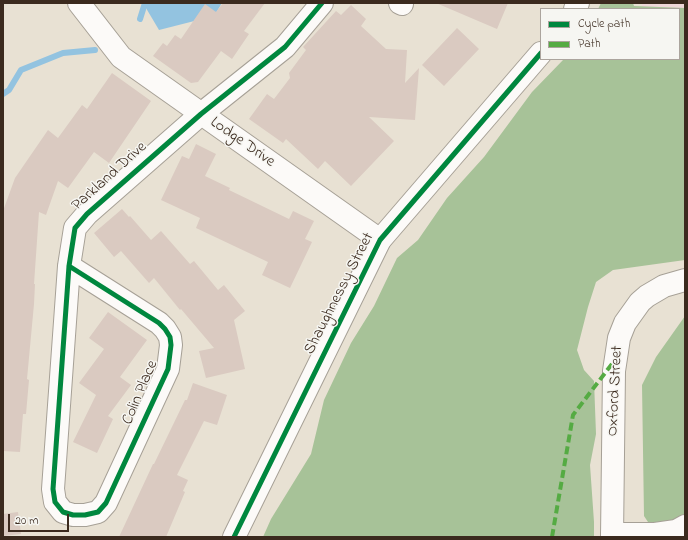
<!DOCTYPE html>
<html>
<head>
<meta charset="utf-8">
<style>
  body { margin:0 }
  #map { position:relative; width:688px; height:540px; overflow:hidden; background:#e8e1d3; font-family:"Indie Flower",sans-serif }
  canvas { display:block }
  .frame { position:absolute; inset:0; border:4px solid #3b2a1e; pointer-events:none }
  .legend { position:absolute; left:540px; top:8px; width:140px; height:52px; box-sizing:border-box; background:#f6f6f2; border:1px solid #aba49d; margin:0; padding:5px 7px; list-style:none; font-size:12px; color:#3b2a1e }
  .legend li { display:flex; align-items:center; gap:8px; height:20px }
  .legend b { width:20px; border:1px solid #aba49d }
  .scale { position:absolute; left:8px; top:514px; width:61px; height:18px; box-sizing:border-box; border:2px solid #3b2a1e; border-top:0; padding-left:5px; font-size:12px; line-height:14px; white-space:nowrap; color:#3b2a1e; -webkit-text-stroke:3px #f6f6f2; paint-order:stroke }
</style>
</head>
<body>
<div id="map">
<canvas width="688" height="540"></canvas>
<div class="frame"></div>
<ul class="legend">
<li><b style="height:5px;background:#00873e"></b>Cycle path</li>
<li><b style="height:5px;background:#55ab43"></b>Path</li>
</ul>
<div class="scale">20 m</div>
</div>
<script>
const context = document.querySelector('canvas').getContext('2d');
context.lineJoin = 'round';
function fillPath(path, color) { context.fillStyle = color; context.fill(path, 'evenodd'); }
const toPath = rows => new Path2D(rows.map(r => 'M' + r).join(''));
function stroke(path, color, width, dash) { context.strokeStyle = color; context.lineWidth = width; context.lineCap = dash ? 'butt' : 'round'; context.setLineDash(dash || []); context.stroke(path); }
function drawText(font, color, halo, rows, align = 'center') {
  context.font = font + ' "Indie Flower",sans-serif'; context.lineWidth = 3; context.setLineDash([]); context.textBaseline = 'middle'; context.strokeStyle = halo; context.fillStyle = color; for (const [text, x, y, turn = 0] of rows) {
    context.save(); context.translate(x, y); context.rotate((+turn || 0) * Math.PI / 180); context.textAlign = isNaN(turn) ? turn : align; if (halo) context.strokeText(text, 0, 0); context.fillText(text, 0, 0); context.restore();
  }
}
fillPath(toPath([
  [642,3,685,3,685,37,679,9,642,9]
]), '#efd7d8');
fillPath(toPath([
  [601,3,633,3,634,6,685,8,685,260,613,270,596,282,588,307,577,350,584,370,594,381,596,434,590,465,594,522,594,537,263,537,271,519,311,454,324,400,351,343,374,306,397,258,418,240,447,198,484,157,532,92,564,59,679,59,679,9,598,9],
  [685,316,685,537,658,537,644,516,642,385,656,357]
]), '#a7c298');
fillPath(toPath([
  [143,3,222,3,214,16,159,30]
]), '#93c3e0');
stroke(toPath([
  [140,19,145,3],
  [3,94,9,90,21,70,63,53,95,50]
]), '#93c3e0', 6);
fillPath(toPath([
  [223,3,265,3,244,31,249,34,232,59,221,51,198,82,191,83,153,56,163,43,167,46,175,35,181,39,205,4,216,12],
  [436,3,508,3,497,29],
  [351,5,366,19,361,26,386,49,407,50,405,83,419,68,415,120,369,117,394,141,351,186,325,161,318,169,286,139,283,143,249,119,267,94,274,99,290,78,289,73,306,50,303,47,336,11,341,15],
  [457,28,479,49,444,86,422,65],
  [112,73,151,101,109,163,94,152,68,188,58,181,46,215,39,212,34,284,35,284,34,304,27,379,29,380,26,414,23,414,20,452,3,451,3,211,15,178,48,130,58,138,82,105,87,109],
  [196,144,216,154,205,176,230,188,229,190,289,219,293,211,314,221,305,239,312,242,290,288,262,275,268,262,196,228,200,218,161,200,182,156,189,159],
  [122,209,129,217,130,216,151,240,161,231,190,264,194,261,218,290,224,285,245,311,234,320,245,369,206,378,199,351,214,348,181,309,180,310,154,278,149,283,121,251,114,257,94,233],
  [108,312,147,340,120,377,131,385,108,416,113,419,97,453,73,442,96,395,79,383,104,349,89,338],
  [193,383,227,395,217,425,204,421,177,475,188,480,183,491,185,492,166,537,119,537,153,464,154,464,185,400,187,400],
  [18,512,21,534,3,536,3,514]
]), '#dacac1');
const minor = toPath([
  [79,3,121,57,380,240],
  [400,3,402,4],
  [69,266,159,323,165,329,170,337,171,345,168,369,106,503,98,512,85,515,73,515,63,512,55,502,53,489,69,266,75,228,87,214,201,114,285,47,322,3],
  [612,534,655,534,676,531,685,526]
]);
const tertiary = toPath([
  [575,9,578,3],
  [234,537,380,240,541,53],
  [612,537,614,371,619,338,625,323,640,302,647,296,664,286,685,280]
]);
stroke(minor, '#a6a096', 24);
stroke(tertiary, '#a6a096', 24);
stroke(minor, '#fcfaf8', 22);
stroke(tertiary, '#fcfaf8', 22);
stroke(toPath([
  [552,537,573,415,615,360]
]), '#55ab43', 4, [8, 4]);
stroke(toPath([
  [69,266,159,323,165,329,170,337,171,345,168,369,106,503,98,512,85,515,73,515,63,512,55,502,53,489,69,266,75,228,87,214,201,114,285,47,322,3],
  [234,537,380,240,541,53]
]), '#00873e', 5);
drawText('16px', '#3b2a1e', '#f6f6f2', [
  ["Lodge Drive",242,143,35],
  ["Parkland Drive",110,177,-42],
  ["Shaughnessy Street",340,294,-63],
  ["Oxford Street",616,391,-87],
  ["Colin Place",141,393,-67]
]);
</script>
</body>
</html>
